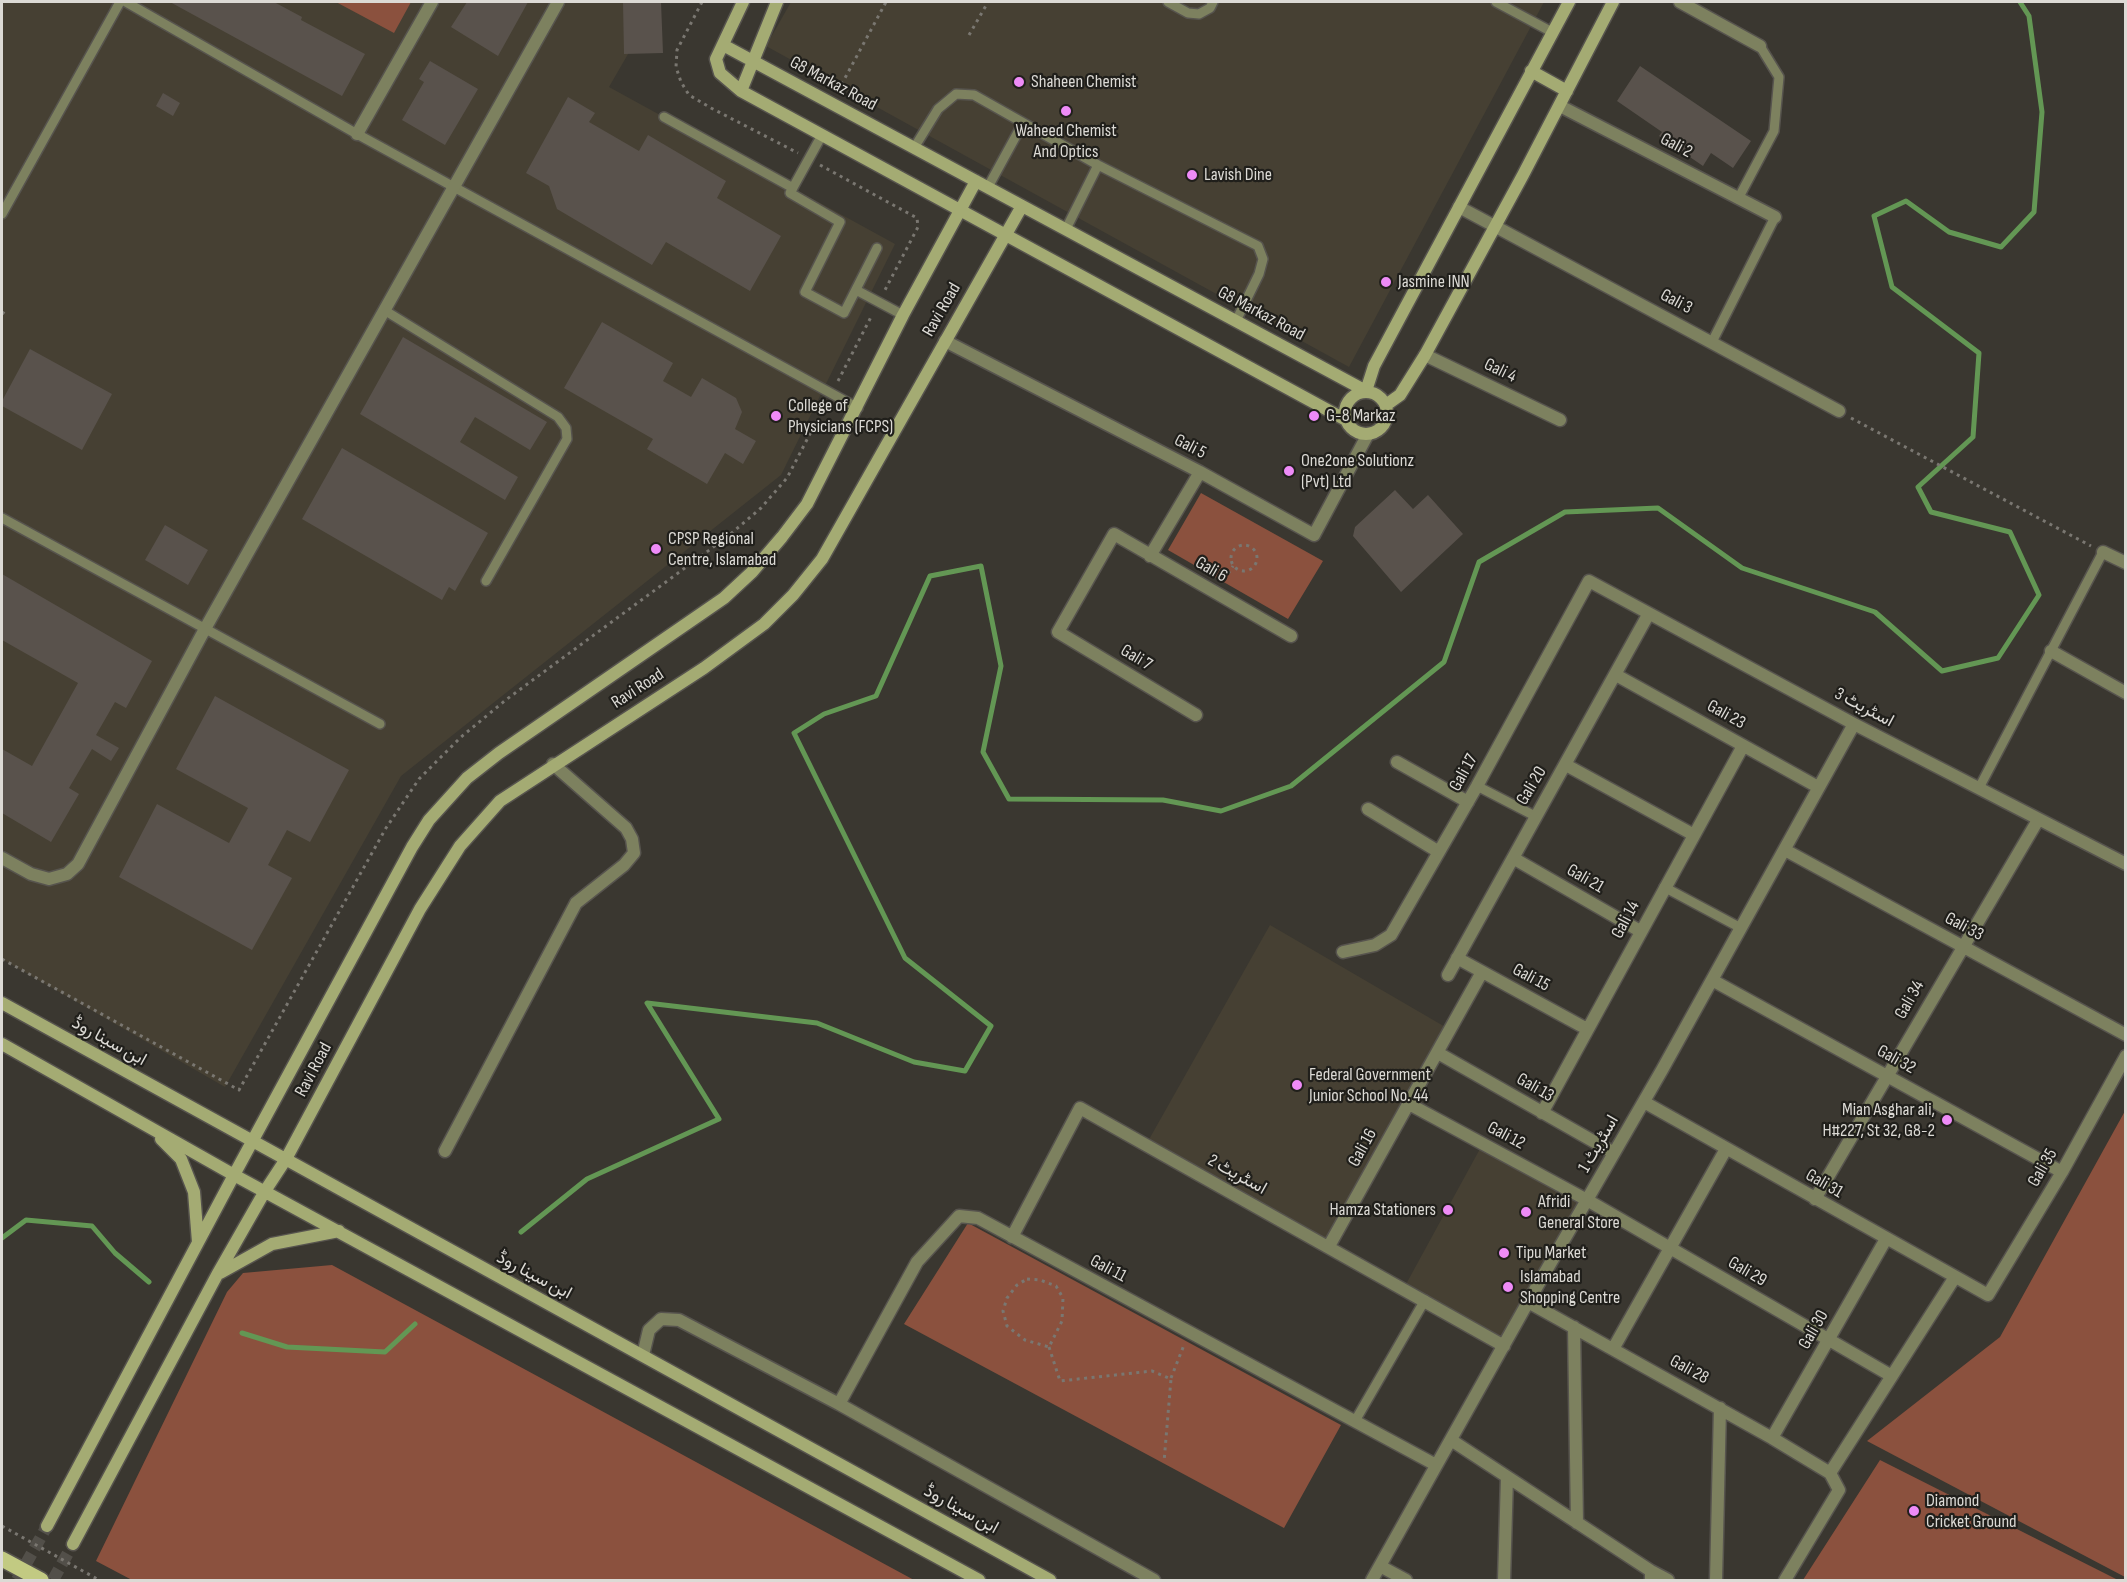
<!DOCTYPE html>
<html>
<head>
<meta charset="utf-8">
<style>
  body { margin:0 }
  #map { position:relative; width:2127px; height:1582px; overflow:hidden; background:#3a3730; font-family:"Sofia Sans Condensed",sans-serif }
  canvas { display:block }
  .frame { position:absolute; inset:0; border:3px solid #dcdad5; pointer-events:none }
</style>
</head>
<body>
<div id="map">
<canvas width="2127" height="1582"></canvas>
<div class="frame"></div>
</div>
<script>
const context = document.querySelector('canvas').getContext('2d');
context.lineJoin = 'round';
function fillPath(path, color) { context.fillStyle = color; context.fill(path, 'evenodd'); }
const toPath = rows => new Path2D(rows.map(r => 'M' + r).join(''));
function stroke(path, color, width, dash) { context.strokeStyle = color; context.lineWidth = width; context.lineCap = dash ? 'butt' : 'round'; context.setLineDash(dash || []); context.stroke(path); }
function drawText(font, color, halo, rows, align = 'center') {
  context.font = font + ' "Sofia Sans Condensed",Vazirmatn,sans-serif'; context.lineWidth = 4.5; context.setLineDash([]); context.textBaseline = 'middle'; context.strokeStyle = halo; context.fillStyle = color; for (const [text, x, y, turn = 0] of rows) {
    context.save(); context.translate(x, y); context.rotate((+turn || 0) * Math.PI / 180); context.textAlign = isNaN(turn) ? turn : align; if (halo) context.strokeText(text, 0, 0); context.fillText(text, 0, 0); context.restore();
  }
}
fillPath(toPath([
  [2,2,658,2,609,87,895,244,781,475,401,776,225,1087,2,959],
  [791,2,1544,2,1349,367,766,46],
  [1270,925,1447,1028,1326,1240,1147,1143],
  [1481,1147,1583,1203,1501,1340,1405,1286]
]), '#464033');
fillPath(toPath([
  [336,2,411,2,394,33],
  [1201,493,1323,561,1288,619,1168,550],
  [2125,1111,2125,1577,1867,1441,2000,1337],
  [968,1223,1341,1425,1284,1528,904,1324],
  [332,1265,914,1580,132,1580,96,1561,227,1292,243,1273],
  [1880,1460,2118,1580,1803,1580]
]), '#8b513e');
stroke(toPath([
  [521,1232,587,1179,719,1119,647,1003,817,1023,914,1062,965,1071,991,1026,905,958,794,733,824,714,876,696,930,576,981,566,1001,666,983,752,1009,799,1163,800,1221,811,1291,786,1444,662,1479,562,1565,512,1658,508,1742,568,1875,612,1942,671,1998,658,2039,595,2010,532,1931,512,1918,487,1973,437,1979,353,1892,287,1874,216,1906,201,1949,232,2001,247,2034,212,2042,112,2029,16,2020,2],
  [2,1238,26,1220,92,1226,115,1253,149,1282],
  [242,1333,287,1347,385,1352,415,1324]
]), '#639754', 5);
fillPath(toPath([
  [170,2,274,2,302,17,301,20,365,54,342,96],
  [467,2,528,2,498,56,451,27],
  [623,2,661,2,663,53,624,54],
  [430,61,478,89,445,145,402,120,424,82,419,79],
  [1640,66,1751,141,1733,168,1711,153,1703,166,1659,136,1662,132,1617,101],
  [163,93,180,103,173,116,156,106],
  [568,97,595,113,589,122,639,151,648,135,726,181,717,198,781,236,750,291,666,242,652,265,557,209,549,186,526,173],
  [602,322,673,363,663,381,691,397,702,378,736,398,742,412,735,429,756,441,743,464,725,453,707,484,647,449,653,439,564,388],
  [403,337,547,422,530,450,475,417,460,442,518,477,505,500,360,414],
  [30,349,112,394,82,450,2,406,2,401],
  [342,448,488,533,455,591,449,587,442,600,302,519],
  [1395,490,1413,509,1428,495,1463,534,1401,592,1353,536,1355,527],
  [165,525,208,550,188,585,145,560],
  [2,574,152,661,126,708,115,702,96,735,119,748,111,761,92,749,69,788,79,794,51,842,2,813,2,749,32,766,78,683,2,640],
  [215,696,349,770,310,842,287,830,268,865,292,878,252,950,119,877,157,804,229,843,248,808,176,769]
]), '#59524c');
stroke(toPath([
  [17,1580,47,1526],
  [53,1580,73,1544]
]), '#524f49', 12, [12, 6]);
const lane = toPath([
  [126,2,357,134,858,408],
  [1168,2,1188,13,1199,14,1210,8,1213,2],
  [1496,2,1552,32],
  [664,117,793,188],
  [822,135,790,193,840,222,805,292,844,313,877,248],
  [914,148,938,109,956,94,974,95,1098,165,1258,246,1263,259,1259,274,1236,321],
  [988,187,1023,123],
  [1738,199,1774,131,1779,77,1760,46],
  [2,214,120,2],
  [1066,229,1098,165],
  [856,290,903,315],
  [384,310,558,417,566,428,567,439,486,581],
  [1712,342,1775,217],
  [2,518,380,724],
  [1477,786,1535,816],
  [1979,788,2103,552],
  [1664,887,1739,927],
  [1355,1421,1425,1300]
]);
const street = toPath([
  [1680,2,1760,46],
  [1560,106,1775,217],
  [357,134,432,2],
  [1459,207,1839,411],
  [945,341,1200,472,1314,535,1368,434],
  [1425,355,1560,420],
  [2103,552,2126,563],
  [1150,556,1200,472],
  [2051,651,2126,693],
  [1616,675,1818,787],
  [1196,715,1058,632,1114,534,1291,636],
  [1397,762,1468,802],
  [1566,765,1694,835],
  [1368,809,1439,852],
  [1785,850,2126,1035],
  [2,858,31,874,49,879,67,874,78,864,206,627,558,2],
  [1513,858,1640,931],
  [1343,952,1375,945,1391,935,1477,786,1589,581,1854,724,2126,864],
  [1457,958,1587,1029],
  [1448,975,1648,615],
  [1712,980,2062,1172],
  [1438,1053,1614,1153],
  [1644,1102,1988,1295,2062,1172,2126,1056],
  [1409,1104,1587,1200,1890,1375],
  [1542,1113,1743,746],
  [445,1151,576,903,624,865,634,853,632,839,626,828,553,764],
  [1815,1199,2038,820],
  [1012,1237,1080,1108,1504,1346],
  [1329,1246,1482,972],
  [1528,1302,1772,1438,1830,1473,1839,1490,1785,1580],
  [1574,1327,1577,1523],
  [1613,1349,1726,1149],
  [643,1355,649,1330,661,1319,679,1320,839,1404,1154,1580],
  [839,1404,917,1262,959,1216,978,1218,1436,1465],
  [1772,1438,1886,1239],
  [1451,1440,1651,1571,1651,1580],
  [1830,1473,1955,1277],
  [1380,1566,1406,1580],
  [1651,1571,1668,1580],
  [1372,1580,1528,1302,1662,1070,1854,724],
  [1504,1580,1507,1477],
  [1716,1580,1720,1408]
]);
const secondary = toPath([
  [743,2,716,59,720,73,741,91,1346,420],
  [723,45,1366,391,1374,366,1569,2],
  [1531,71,1567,91],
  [741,91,777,2],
  '1345 413a21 21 0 1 1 42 0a21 21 0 1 1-42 0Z',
  [1386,405,1400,395,1425,355,1523,175,1613,2],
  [2,1003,1050,1580],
  [2,1044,234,1175,979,1580],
  [161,1139,181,1159,194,1192,198,1242],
  [220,1273,272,1244,339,1231],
  [47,1526,234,1175,412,847,429,820,467,778,499,753,724,598,752,572,782,537,807,504,903,315,976,181],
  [73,1544,217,1275,265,1191,286,1159,420,909,460,846,500,801,704,668,764,624,793,595,822,559,1022,206]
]);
const primary = toPath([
  [2,1559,41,1580]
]);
stroke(lane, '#57544e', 12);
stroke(street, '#57544e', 15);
stroke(secondary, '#57544e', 15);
stroke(primary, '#57544e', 18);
stroke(toPath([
  [702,2,677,50,676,67,681,82,689,95,711,108,798,153],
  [969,35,988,2],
  [838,91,886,2],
  [820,165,917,218,918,227,885,290],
  [2,312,6,315],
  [838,381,872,315],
  [1851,418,2091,546],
  '1231 558a13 13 0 1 1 26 0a13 13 0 1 1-26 0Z',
  [1224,580,1233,566],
  [2,959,239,1090,386,828,419,779,461,737,507,699,727,537,761,508,787,478,825,405],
  [1027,1279,1040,1280,1056,1286,1063,1298,1062,1321,1049,1347,1025,1340,1007,1326,1003,1311,1007,1298,1017,1285,1027,1279],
  [1049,1347,1060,1381,1152,1371,1171,1379,1164,1462],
  [1171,1378,1184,1345],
  [2,1526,99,1580]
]), '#7a7771', 3, [3, 4.5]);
stroke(lane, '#7d815f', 9);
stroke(street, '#7d815f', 12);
stroke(secondary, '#a4ab73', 12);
stroke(primary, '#c2ca82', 15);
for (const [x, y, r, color] of [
  [1019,82,6,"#ee8bf7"],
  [1066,111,6,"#ee8bf7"],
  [1192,175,6,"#ee8bf7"],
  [1386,282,6,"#ee8bf7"],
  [776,416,6,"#ee8bf7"],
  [1314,416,6,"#ee8bf7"],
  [1289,471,6,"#ee8bf7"],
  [656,549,6,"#ee8bf7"],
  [1297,1085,6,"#ee8bf7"],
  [1947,1120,6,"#ee8bf7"],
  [1448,1210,6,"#ee8bf7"],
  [1526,1212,6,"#ee8bf7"],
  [1504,1253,6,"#ee8bf7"],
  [1508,1287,6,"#ee8bf7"],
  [1914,1511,6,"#ee8bf7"]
]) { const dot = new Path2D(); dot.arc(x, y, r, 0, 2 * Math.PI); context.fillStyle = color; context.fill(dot); stroke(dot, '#201f1b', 2); }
drawText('18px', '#dcdad5', '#201f1b', [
  ["Shaheen Chemist",1031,82],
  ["Waheed Chemist",1066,131,"center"],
  ["And Optics",1066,152,"center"],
  ["Lavish Dine",1204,175],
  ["Jasmine INN",1398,282],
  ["College of",788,406],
  ["Physicians (FCPS)",788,427],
  ["G-8 Markaz",1326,416],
  ["One2one Solutionz",1301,461],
  ["(Pvt) Ltd",1301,482],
  ["CPSP Regional",668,539],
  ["Centre, Islamabad",668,560],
  ["Federal Government",1309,1075],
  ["Junior School No. 44",1309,1096],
  ["Mian Asghar ali,",1935,1110,"right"],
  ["H#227, St 32, G8-2",1935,1131,"right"],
  ["Afridi",1538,1202],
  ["General Store",1538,1223],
  ["Hamza Stationers",1436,1210,"right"],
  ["Tipu Market",1516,1253],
  ["Islamabad",1520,1277],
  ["Shopping Centre",1520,1298],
  ["Diamond",1926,1501],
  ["Cricket Ground",1926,1522]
], 'left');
drawText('18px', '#dcdad5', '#201f1b', [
  ["G8 Markaz Road",833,84,28],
  ["Gali 2",1676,146,28],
  ["Gali 3",1676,302,28],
  ["Ravi Road",942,310,-60],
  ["G8 Markaz Road",1261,314,28],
  ["Gali 4",1500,371,26],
  ["Gali 5",1190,447,27],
  ["Gali 6",1211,570,30],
  ["Gali 7",1136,658,31],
  ["Ravi Road",638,689,-33],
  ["اسٹریٹ 3",1864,708,28],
  ["Gali 23",1726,715,29],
  ["Gali 17",1464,773,-61],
  ["Gali 20",1532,786,-59],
  ["Gali 21",1585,879,30],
  ["Gali 14",1626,920,-62],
  ["Gali 33",1964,927,28],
  ["Gali 15",1531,978,28],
  ["Gali 34",1910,1000,-60],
  ["ابن سینا روڈ",109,1042,29],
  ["Gali 32",1896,1060,29],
  ["Ravi Road",314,1070,-62],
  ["Gali 13",1535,1088,30],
  ["Gali 12",1506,1136,28],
  ["اسٹریٹ 1",1599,1144,-60],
  ["Gali 16",1363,1148,-61],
  ["Gali 35",2043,1168,-60],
  ["اسٹریٹ 2",1237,1175,29],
  ["Gali 31",1824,1184,30],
  ["Gali 11",1108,1269,28],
  ["Gali 29",1747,1272,30],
  ["ابن سینا روڈ",534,1276,28],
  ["Gali 30",1814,1330,-60],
  ["Gali 28",1689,1370,29],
  ["ابن سینا روڈ",961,1510,29]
]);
</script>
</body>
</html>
